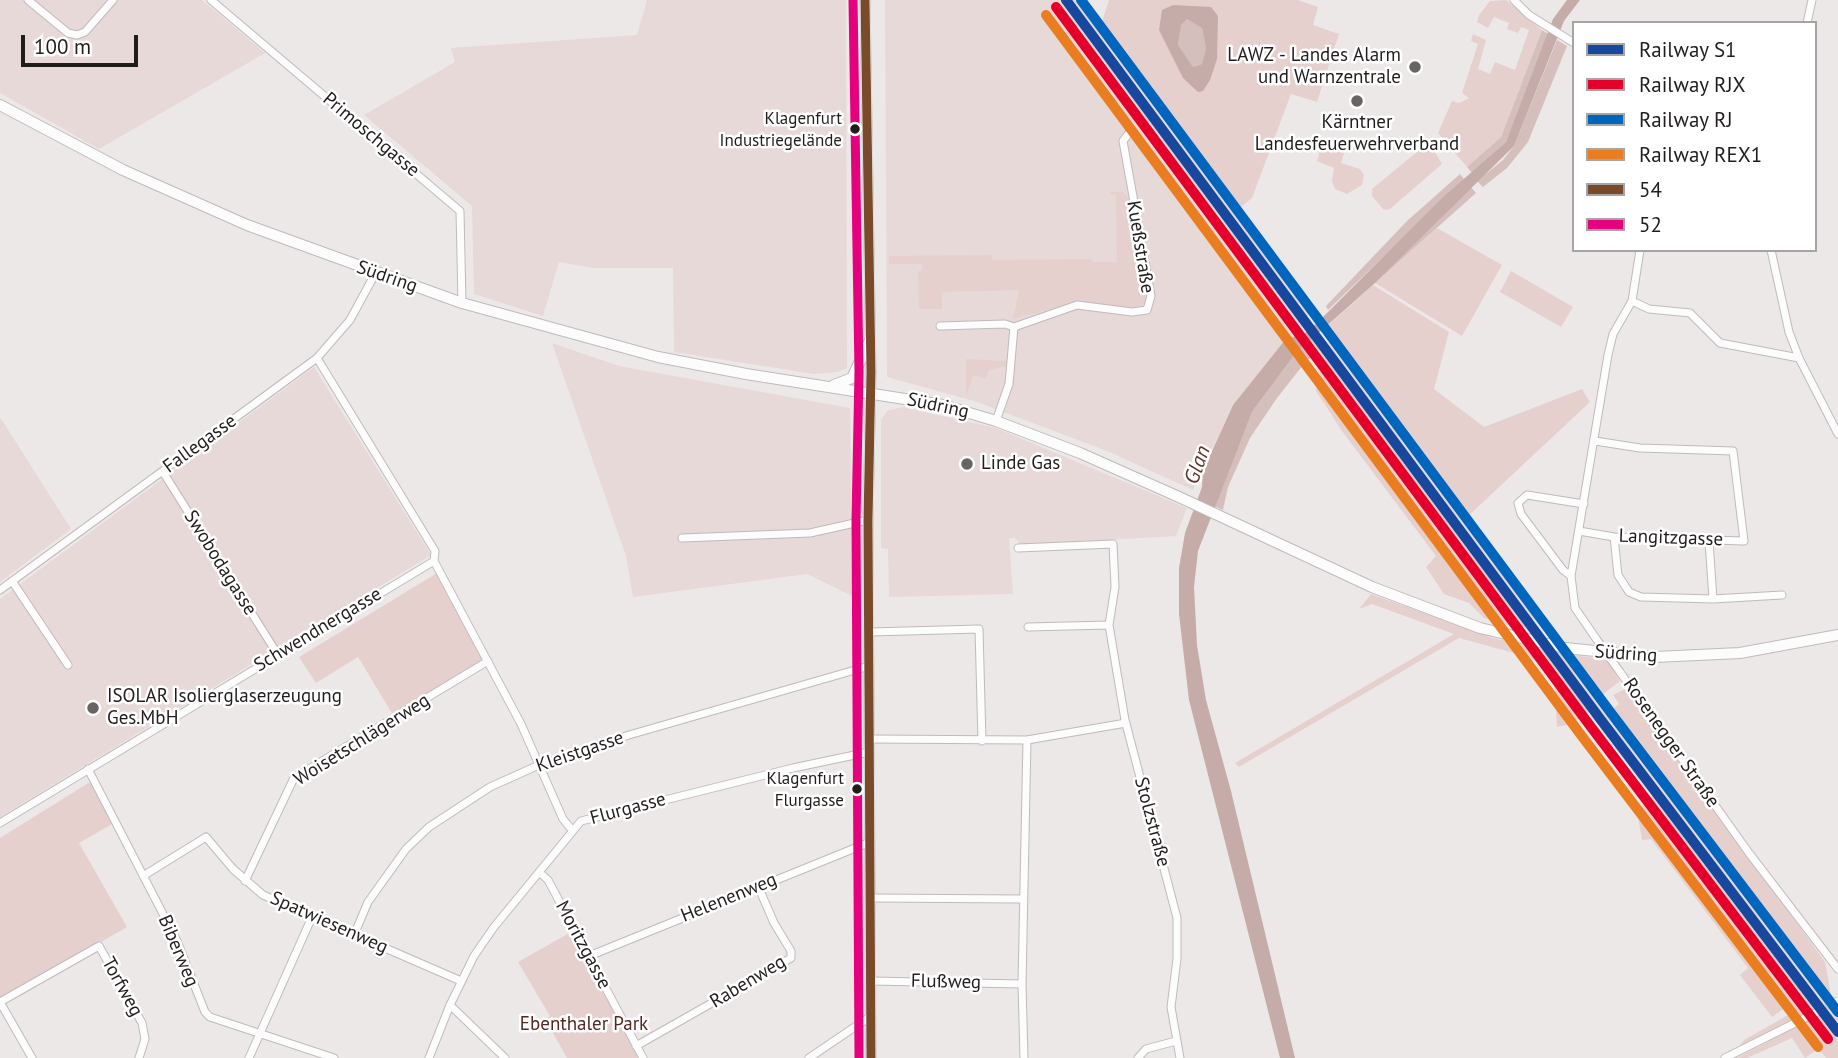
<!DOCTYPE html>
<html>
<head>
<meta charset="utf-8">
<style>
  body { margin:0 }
  #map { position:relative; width:1838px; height:1058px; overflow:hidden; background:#ede8e8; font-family:"PT Sans",sans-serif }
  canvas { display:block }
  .legend { position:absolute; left:1572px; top:21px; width:245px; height:231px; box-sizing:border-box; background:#fff; border:2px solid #a6a5a5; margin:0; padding:9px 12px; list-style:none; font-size:21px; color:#211d1d }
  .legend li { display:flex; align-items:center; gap:14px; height:35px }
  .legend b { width:35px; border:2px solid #a6a5a5 }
  .scale { position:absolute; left:21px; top:35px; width:117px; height:32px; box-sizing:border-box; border:4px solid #211d1d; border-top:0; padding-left:9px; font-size:21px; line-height:24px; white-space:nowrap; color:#211d1d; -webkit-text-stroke:5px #fff; paint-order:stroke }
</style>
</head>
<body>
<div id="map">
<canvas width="1838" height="1058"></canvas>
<ul class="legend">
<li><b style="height:9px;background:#17489e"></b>Railway S1</li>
<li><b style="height:9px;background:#e4002b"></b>Railway RJX</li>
<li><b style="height:9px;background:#0065bd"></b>Railway RJ</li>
<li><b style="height:9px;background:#ea7d1f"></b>Railway REX1</li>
<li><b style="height:9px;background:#7a4b2a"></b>54</li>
<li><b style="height:9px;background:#e5007d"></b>52</li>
</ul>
<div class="scale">100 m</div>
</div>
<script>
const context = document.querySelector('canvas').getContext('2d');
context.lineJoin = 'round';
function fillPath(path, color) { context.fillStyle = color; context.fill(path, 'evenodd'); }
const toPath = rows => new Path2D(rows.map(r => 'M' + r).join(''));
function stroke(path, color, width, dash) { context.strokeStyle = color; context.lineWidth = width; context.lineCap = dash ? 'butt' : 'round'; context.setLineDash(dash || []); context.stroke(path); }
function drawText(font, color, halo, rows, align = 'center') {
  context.font = font + ' "PT Sans",sans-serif'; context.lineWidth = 5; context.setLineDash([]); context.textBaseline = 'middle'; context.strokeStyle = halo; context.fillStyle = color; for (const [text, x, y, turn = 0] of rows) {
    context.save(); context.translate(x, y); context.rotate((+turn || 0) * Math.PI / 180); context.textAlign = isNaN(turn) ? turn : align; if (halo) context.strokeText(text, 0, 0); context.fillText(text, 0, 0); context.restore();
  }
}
fillPath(toPath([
  [0,0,202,0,265,53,99,149,0,93],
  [647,0,846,0,847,368,838,372,814,374,674,352,673,268,593,268,559,262,543,316,474,294,472,206,364,115,455,62,451,48,637,35],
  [885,0,1079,0,1311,313,1299,322,1305,333,1285,340,1233,405,1193,490,1107,451,977,402,887,377],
  [1331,341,1339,348,1539,619,1521,621,1320,350],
  [552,343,619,366,850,408,852,596,807,574,633,597,626,556],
  [314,367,431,555,0,817,0,599],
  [903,407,996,428,1187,508,1176,536,1021,545,1015,538,1009,538,1013,594,889,597,888,549,881,548,881,420,887,411],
  [0,417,71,529,0,582],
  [1578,672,1838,1016,1838,1040,1562,676]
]), '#e6d9d8');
fillPath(toPath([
  [1109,0,1298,0,1318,7,1313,25,1339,34,1317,102,1291,94,1252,198,1236,211,1100,28],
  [1506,0,1542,30,1501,137,1467,167,1438,133,1452,101,1459,103,1469,98,1462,93,1478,44,1471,41,1473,34,1486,40,1478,69,1490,74,1495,62,1515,70,1529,30,1521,27,1518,33,1507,29,1509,23,1494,17,1488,28,1477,22,1479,15,1490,1],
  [1342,138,1348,140,1341,163,1360,169,1364,175,1362,185,1347,194,1335,189,1332,181,1334,168,1317,161,1323,140,1339,145],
  [1429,142,1442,164,1390,209,1384,210,1372,196,1372,189],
  [1110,192,1123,192,1130,200,1148,296,1144,304,1131,309,1078,302,1013,319,1019,290,942,292,942,309,919,309,918,271,922,271,922,264,889,264,889,256,992,255,992,260,1092,259,1092,262,1117,262,1116,195,1110,195],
  [1437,228,1502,265,1462,336,1375,283],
  [1511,271,1573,307,1561,327,1500,292],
  [1373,285,1449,332,1434,389,1484,427,1582,389,1590,402,1465,519,1323,330],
  [1312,340,1422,487,1526,627,1516,627,1484,618,1469,603,1444,594,1426,567,1436,556,1342,431,1316,391,1321,369],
  [966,359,1006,361,1006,366,989,370,986,379,973,375,966,397],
  [437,573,483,660,393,715,358,657,316,683,299,657],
  [1371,594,1493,638,1554,652,1607,660,1620,681,1597,699,1578,672,1563,676,1589,712,1572,724,1557,727,1554,677,1547,662,1459,638,1239,767,1235,763,1454,634,1372,604,1359,609],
  [1625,689,1632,693,1825,962,1832,1000,1828,1002,1815,987,1607,713,1619,704,1613,695],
  [90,782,114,823,79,843,127,927,0,1000,0,838],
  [1652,796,1814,1009,1738,1048,1744,1040,1788,1015,1783,1009,1772,1017,1740,975,1748,968,1651,839,1642,840,1637,811],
  [571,932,634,1050,638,1058,567,1058,545,1019,550,1016,518,962],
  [1819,1015,1838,1040,1838,1058,1826,1058,1819,1048,1805,1058,1792,1038,1747,1058,1737,1058]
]), '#e5d0ce');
fillPath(toPath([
  [1187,19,1202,28,1206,48,1202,64,1193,67,1178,45,1181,25],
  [1542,30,1550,35,1506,142,1472,173,1467,167,1501,137],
  [1557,40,1567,46,1528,142,1507,168,1483,187,1477,181,1503,160,1514,146],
  [1460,174,1464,179,1328,310,1326,306,1407,221],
  [1471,187,1476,193,1375,283,1416,240],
  [1312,339,1316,356,1307,360,1277,398,1250,438,1228,487,1223,510,1214,506,1252,412,1296,353]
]), '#d5bfbd');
fillPath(toPath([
  [1567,0,1580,0,1564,21,1514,146,1375,283,1296,353,1252,412,1198,551,1194,587,1197,645,1206,700,1231,791,1295,1058,1280,1058,1189,700,1179,614,1179,568,1185,533,1202,487,1203,471,1233,405,1285,340,1305,333,1319,321,1442,198,1506,142,1553,19],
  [1173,5,1211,7,1218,16,1217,59,1210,80,1203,91,1198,92,1183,78,1159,30,1162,10],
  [1187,19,1202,28,1206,48,1202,64,1193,67,1178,45,1181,25]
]), '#c6aca8');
const street = toPath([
  [28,0,68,33,77,35,85,32,113,0],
  [211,0,460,211,462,303],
  [1514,0,1529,15,1574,43],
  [1807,23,1812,0],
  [1771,250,1789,332,1799,358,1838,434],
  [1632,301,1649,309,1690,313,1720,343,1799,358],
  [940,326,1005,324,1014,327],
  [996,421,1009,384,1014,327,1077,305,1132,312,1147,310,1151,296,1123,141,1130,132],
  [163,472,278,655],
  [1579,531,1614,537,1744,541,1733,451,1640,448,1595,441],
  [1614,537,1618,575,1629,592,1641,597,1713,599,1709,541],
  [682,538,810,533,868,520],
  [1018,548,1113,544,1115,587,1109,625,1125,720,1177,918,1177,959,1171,1007,1180,1058],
  [434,561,521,724,563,819,572,830],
  [1571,576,1563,570,1521,514,1518,503,1527,495,1584,504],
  [12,581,68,665],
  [0,590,317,358,350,320,375,274],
  [1713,599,1782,595],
  [1028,627,1109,625],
  [870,632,979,629,982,741],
  [1597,640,1575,608,1571,576,1608,355,1613,334,1632,301,1640,250],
  [1620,672,1749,853,1838,969],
  [870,739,1027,740,1126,723],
  [88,769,177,941,205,1012,210,1017,334,1058],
  [0,823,434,561,435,551,317,358],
  [539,872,548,880,643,1058],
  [143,876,206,837,233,869,263,895,461,981],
  [245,881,294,778,488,661],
  [871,898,1023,899],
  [354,935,368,902,406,849,429,827,490,787,539,765,629,735,869,666],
  [589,956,870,842],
  [871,981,1022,984],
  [450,1005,505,1058],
  [1830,1005,1838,1001],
  [636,1046,791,958,791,951,774,923,758,886],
  [32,1058,0,1002,99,946,142,1023,145,1039,139,1058],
  [249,1058,312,917],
  [429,1058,450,1005,474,956,494,927,581,821,793,768,869,752],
  [809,1058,871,1016],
  [1024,1058,1022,984,1027,740],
  [1138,1058,1146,1049,1176,1041],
  [1725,1058,1817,1012]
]);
const secondary = toPath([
  [865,0,871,372,868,520,871,1058]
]);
const primary = toPath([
  [0,105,123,170,247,225,462,303,658,357,746,374,943,405,996,421,1080,453,1179,497,1372,587,1480,628,1565,648,1655,657,1740,653,1838,635],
  [834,385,852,378,870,340]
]);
stroke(street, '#bfbbbb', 9);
stroke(secondary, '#bfbbbb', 11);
stroke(primary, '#bfbbbb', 12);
stroke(street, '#fcfcfc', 7);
stroke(secondary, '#fcfcfc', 10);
stroke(primary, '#fcfcfc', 10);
const streetBridge = toPath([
  [1597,640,1620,672]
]);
stroke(streetBridge, '#bfbbbb', 9, []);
stroke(streetBridge, '#fcfcfc', 7);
stroke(toPath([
  [865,0,871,372,868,520,871,1058]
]), '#7a4b2a', 9);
stroke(toPath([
  [853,0,859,372,856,520,859,1058]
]), '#e5007d', 9);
stroke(toPath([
  [1066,0,1601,720,1838,1032]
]), '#17489e', 10);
stroke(toPath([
  [1056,7,1591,727,1828,1039]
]), '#e4002b', 10);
stroke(toPath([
  [1081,0,1611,713,1838,1012]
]), '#0065bd', 10);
stroke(toPath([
  [1046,15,1581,735,1818,1047]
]), '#ea7d1f', 10);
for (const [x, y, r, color] of [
  [1415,67,7,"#686464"],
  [1357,101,7,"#686464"],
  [855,129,6,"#211d1d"],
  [967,464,7,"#686464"],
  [93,708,7,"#686464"],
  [857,789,6,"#211d1d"]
]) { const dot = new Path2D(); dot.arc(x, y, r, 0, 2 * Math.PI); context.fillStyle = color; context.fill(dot); stroke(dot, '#fff', 2.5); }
drawText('17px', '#211d1d', '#fff', [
  ["Klagenfurt",842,119],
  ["Industriegelände",842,141],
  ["Klagenfurt",844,779],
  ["Flurgasse",844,801]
], 'right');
drawText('19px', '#211d1d', '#fff', [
  ["LAWZ - Landes Alarm",1401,56,"right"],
  ["und Warnzentrale",1401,78,"right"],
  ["Kärntner",1357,123,"center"],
  ["Landesfeuerwehrverband",1357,145,"center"],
  ["Linde Gas",981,464],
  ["ISOLAR Isolierglaserzeugung",107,697],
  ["Ges.MbH",107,719]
], 'left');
drawText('19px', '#211d1d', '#fff', [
  ["Primoschgasse",371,135,40],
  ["Kueßstraße",1140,247,81],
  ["Südring",387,277,19],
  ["Südring",938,406,12],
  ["Fallegasse",200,444,-36],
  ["Langitzgasse",1671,538,2],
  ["Swobodagasse",220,563,58],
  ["Schwendnergasse",318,630,-31],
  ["Südring",1626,654,4],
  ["Woisetschlägerweg",362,740,-32],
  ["Rosenegger Straße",1671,743,55],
  ["Kleistgasse",580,752,-19],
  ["Flurgasse",628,809,-15],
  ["Stolzstraße",1152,822,75],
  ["Helenenweg",729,898,-22],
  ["Spatwiesenweg",329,923,24],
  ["Moritzgasse",583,945,62],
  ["Biberweg",178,951,67],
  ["Rabenweg",748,982,-31],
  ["Flußweg",946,982,1],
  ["Torfweg",122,987,61]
]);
drawText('19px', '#562621', '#fff', [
  ["Ebenthaler Park",584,1025]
]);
drawText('italic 21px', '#62302a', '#fff', [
  ["Glan",1198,465,-70]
]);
</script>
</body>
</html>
